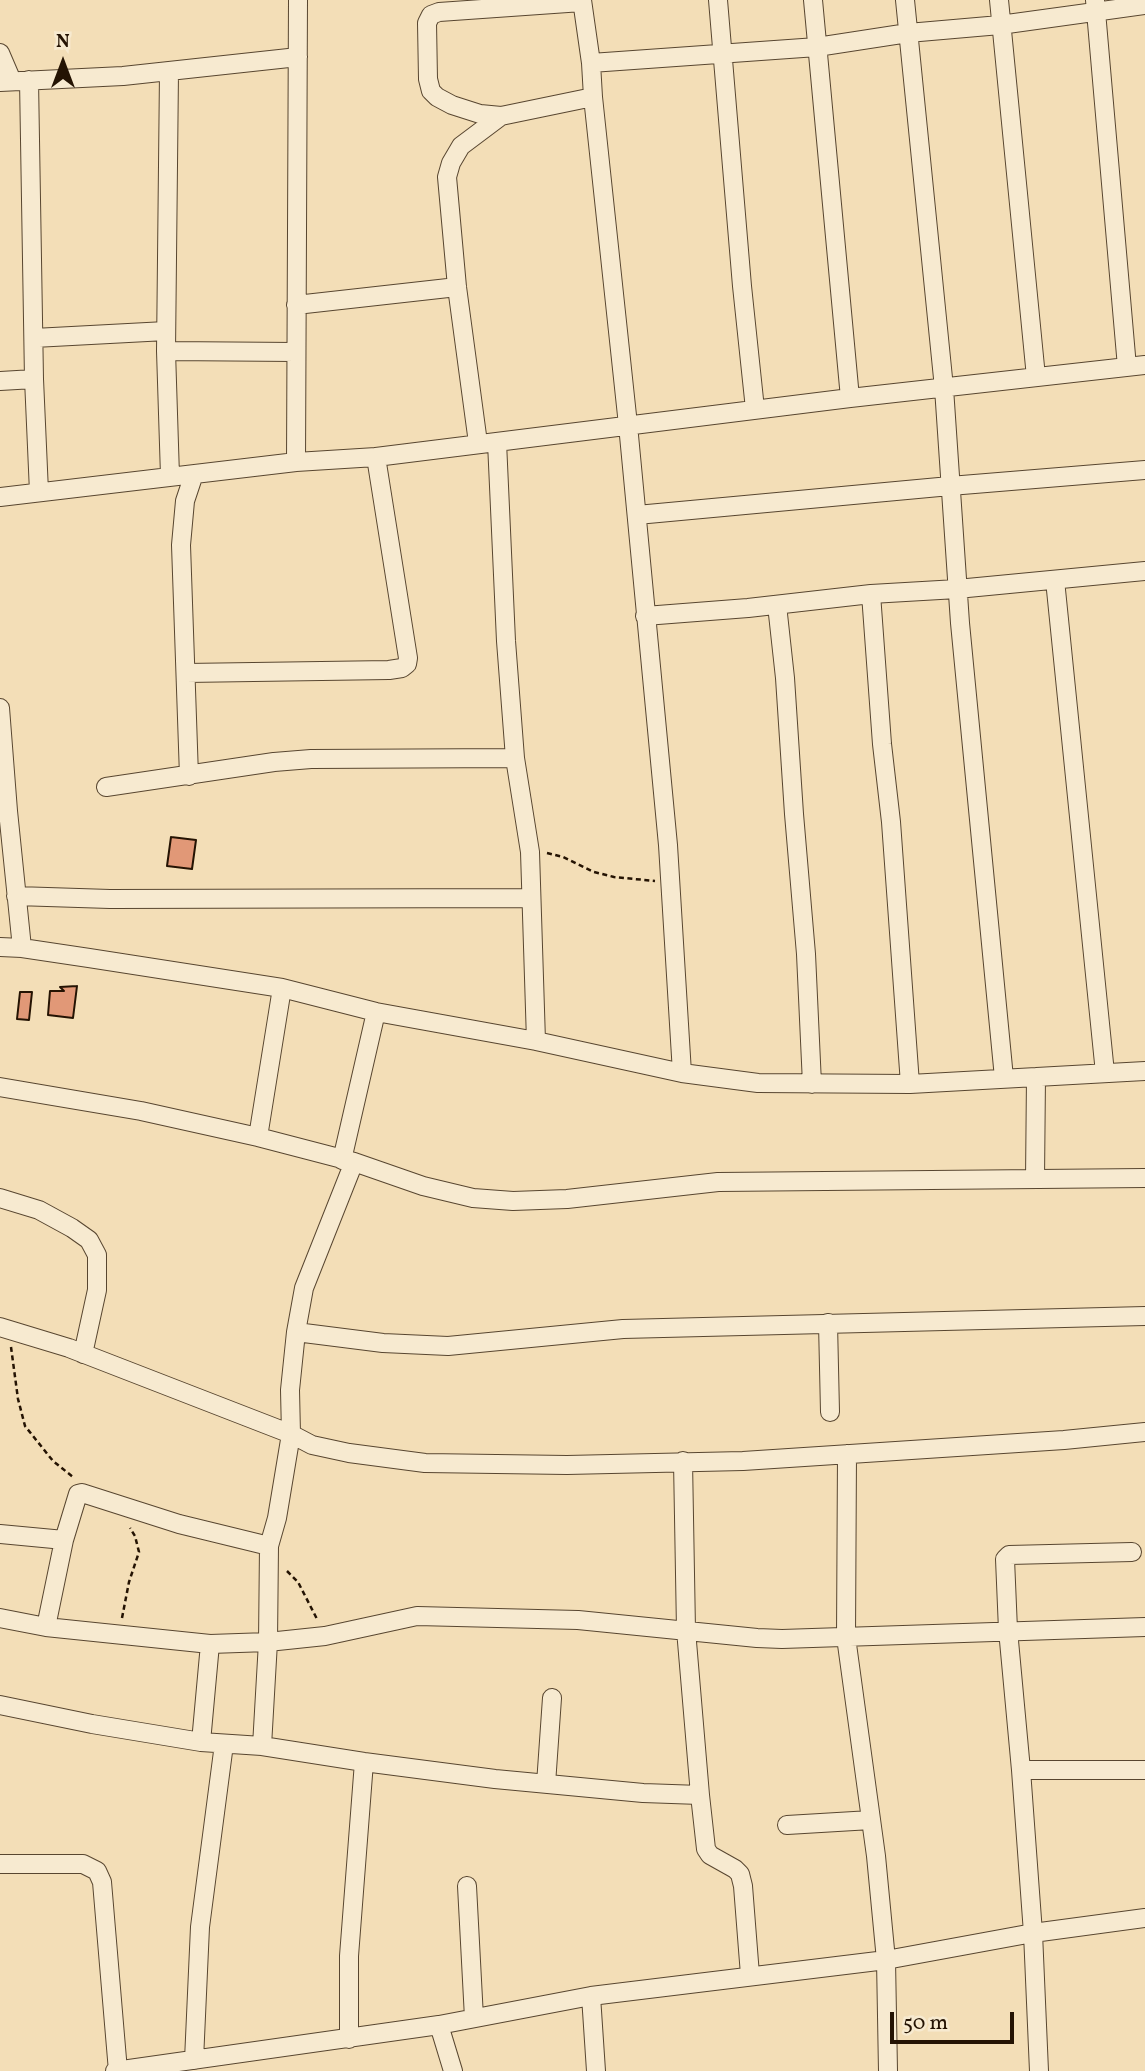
<!DOCTYPE html>
<html>
<head>
<meta charset="utf-8">
<style>
  body { margin:0 }
  #map { position:relative; width:1145px; height:2071px; overflow:hidden; background:#f3deb7; font-family:Vollkorn,serif }
  canvas { display:block }
  .north { position:absolute; left:28px; top:28px; width:70px; height:70px; -webkit-text-stroke:5px #f7ead0; paint-order:stroke; rotate:0deg; font-size:19px; font-weight:700; line-height:28px; text-align:center; color:#241303 }
  .north::after { content:''; display:block; margin:auto; width:24px; height:32px; background:#241303; clip-path:polygon(50% 0,100% 100%,50% 72%,0 100%) }
  .scale { position:absolute; left:890px; top:2012px; width:124px; height:32px; box-sizing:border-box; border:4px solid #241303; border-top:0; padding-left:9px; font-size:21px; line-height:24px; white-space:nowrap; color:#241303; -webkit-text-stroke:5px #f7ead0; paint-order:stroke }
</style>
</head>
<body>
<div id="map">
<canvas width="1145" height="2071"></canvas>
<div class="north">N</div>
<div class="scale">50 m</div>
</div>
<script>
const context = document.querySelector('canvas').getContext('2d');
context.lineJoin = 'round';
function fillPath(path, color) { context.fillStyle = color; context.fill(path, 'evenodd'); }
const toPath = rows => new Path2D(rows.map(r => 'M' + r).join(''));
function stroke(path, color, width, dash) { context.strokeStyle = color; context.lineWidth = width; context.lineCap = dash ? 'butt' : 'round'; context.setLineDash(dash || []); context.stroke(path); }
const building = toPath([
  [171,837,196,840,192,869,167,866,171,837],
  [77,986,73,1018,48,1015,50,991,64,991,60,987,77,986],
  [20,992,32,992,29,1020,17,1019,20,992]
]);
fillPath(building, '#e19877');
stroke(building, '#241303', 2);
const street = toPath([
  [582,0,591,63,593,97,628,425,668,845,682,1073],
  [718,0,742,286,755,409],
  [813,0,850,398],
  [905,0,944,388,960,623,1004,1078],
  [999,0,1036,377],
  [1095,0,1127,367],
  [582,2,439,12,431,15,427,23,428,79,431,91,437,97,452,105,480,114,501,116,593,97],
  [0,53,12,81],
  [591,63,817,47,908,33,1000,25,1145,5],
  [169,72,166,351,170,476],
  [29,80,34,379,39,492],
  [0,82,123,76,298,57],
  [296,305,457,287],
  [34,338,166,331],
  [166,351,296,352],
  [0,381,34,379],
  [497,442,506,641,515,758,530,852,536,1041],
  [478,443,457,287,447,177,451,163,461,146,501,116],
  [296,462,298,0],
  [0,497,296,462,376,457,850,398,1145,365],
  [637,515,950,486,1145,470],
  [1055,580,1105,1073],
  [871,594,882,744,891,822,910,1084],
  [777,605,785,678,794,814,806,954,812,1084],
  [645,616,748,608,871,594,957,589,1145,571],
  [186,673,389,670,402,668,407,664,408,658,376,457],
  [0,708,8,811,22,948],
  [189,776,181,545,185,501,194,474],
  [106,787,274,762,311,759,515,758],
  [16,896,110,899,531,898],
  [0,947,22,948,89,958,282,988,376,1012,536,1041,682,1073,758,1083,910,1084,1145,1071],
  [0,1087,141,1111,258,1137,354,1162,423,1186,473,1198,513,1201,567,1199,718,1182,1145,1178],
  [258,1137,282,988],
  [342,1160,376,1012],
  [1035,1179,1036,1077],
  [0,1198,39,1210,72,1228,89,1240,97,1255,97,1290,83,1354],
  [828,1323,830,1412],
  [0,1327,69,1348,291,1434,312,1445,349,1453,425,1463,567,1465,743,1461,1064,1440,1145,1432],
  [296,1332,383,1343,448,1346,623,1329,1145,1316],
  [847,1454,846,1637,876,1856,886,1960,888,2071],
  [683,1461,686,1630,700,1795],
  [0,1534,64,1540],
  [0,1618,46,1627,210,1644,268,1642,325,1636,417,1616,578,1620,757,1638,782,1639,1145,1627],
  [46,1627,64,1540,78,1494,82,1493,179,1524,269,1546],
  [0,1705,92,1724,201,1742,262,1746,364,1762,495,1779,643,1793,700,1795,706,1849,710,1855,735,1869,740,1874,743,1886,750,1975],
  [201,1742,210,1644],
  [262,1746,268,1642,269,1546,277,1518,291,1434,290,1390,296,1332,304,1288,354,1162],
  [1021,1770,1145,1770],
  [546,1784,552,1698],
  [787,1825,871,1820],
  [0,1864,83,1864,97,1871,102,1882,118,2071],
  [467,1886,474,2018],
  [591,1996,596,2071],
  [439,2025,453,2071],
  [349,2039,349,1956,364,1762],
  [194,2060,200,1927,224,1744],
  [115,2071,439,2025,591,1996,886,1960,1033,1933,1145,1918],
  [1039,2071,1033,1933,1021,1770,1008,1630,1005,1559,1009,1555,1132,1552]
]);
stroke(street, '#584630', 20);
stroke(toPath([
  [547,853,563,857,594,872,614,877,655,881],
  [11,1347,18,1399,25,1426,53,1461,73,1477],
  [287,1571,298,1582,318,1621],
  [122,1618,129,1582,139,1552,135,1536,130,1528]
]), '#241303', 2.5, [5, 3.5]);
stroke(street, '#f7ead0', 18);
</script>
</body>
</html>
